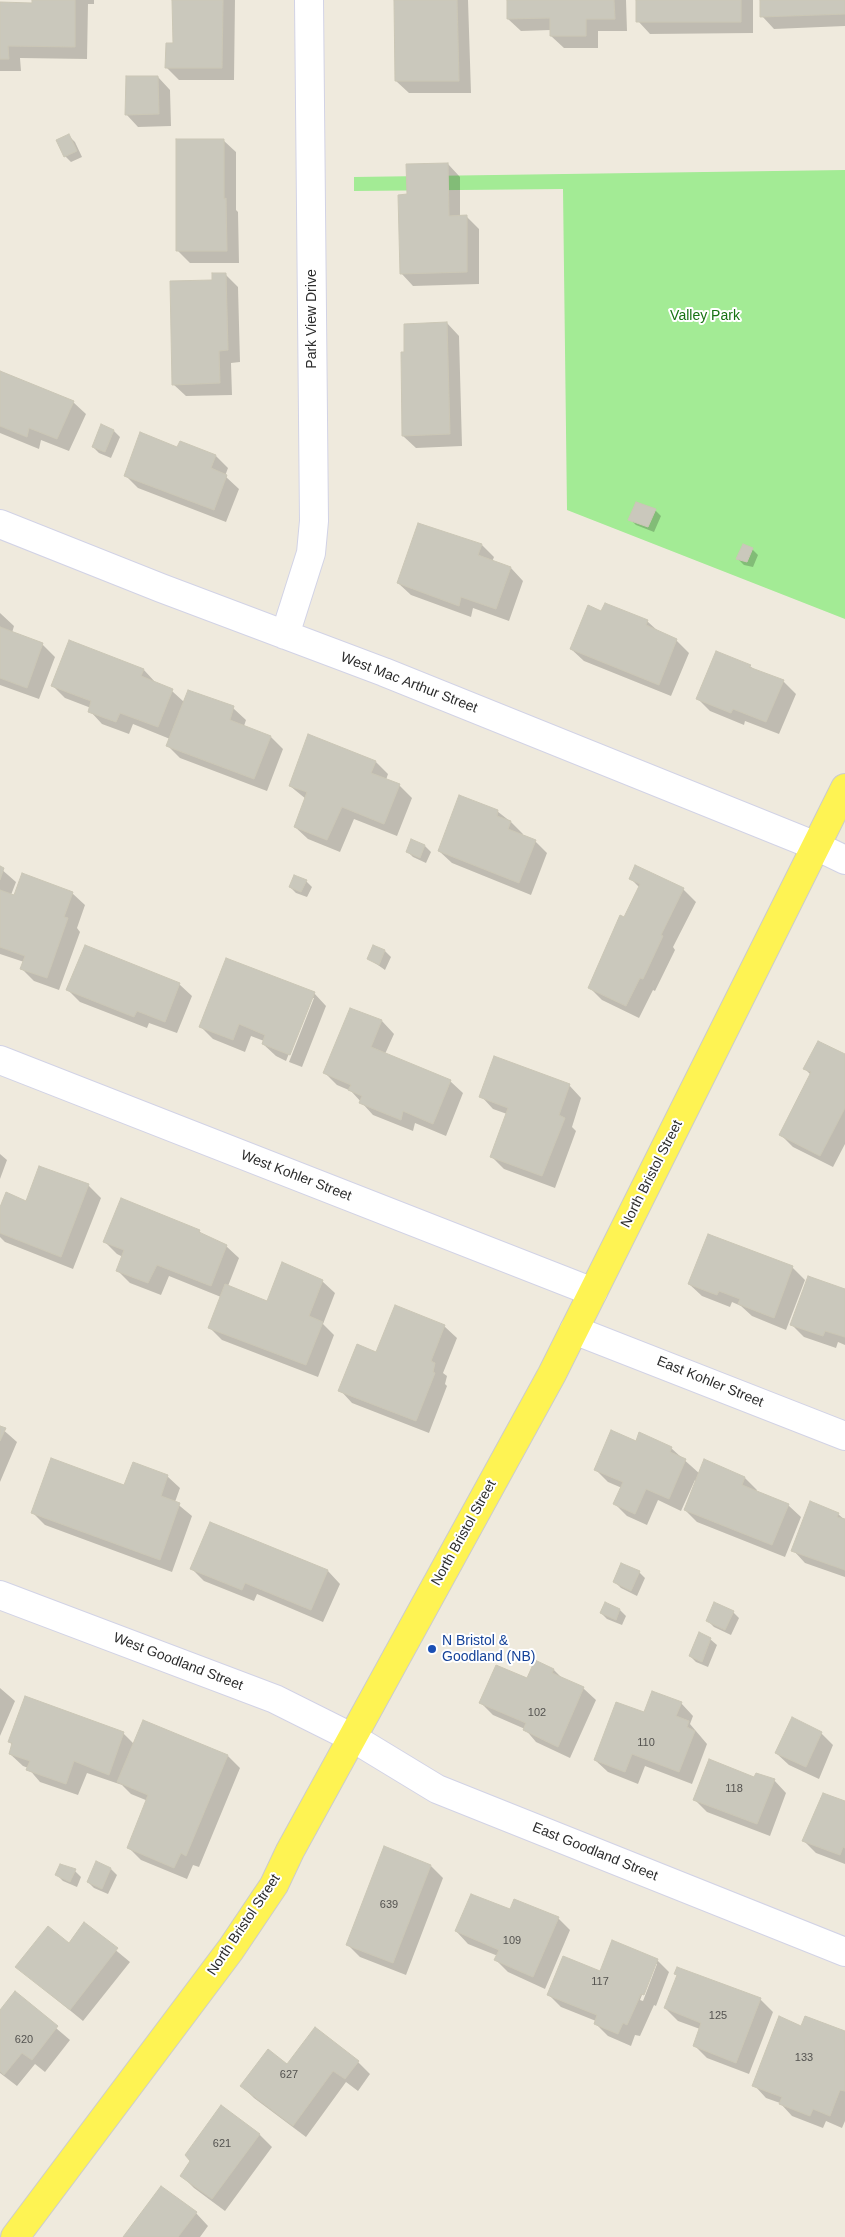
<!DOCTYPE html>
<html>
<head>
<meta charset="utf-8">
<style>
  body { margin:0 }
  canvas { display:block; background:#efeadd }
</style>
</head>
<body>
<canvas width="845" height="2237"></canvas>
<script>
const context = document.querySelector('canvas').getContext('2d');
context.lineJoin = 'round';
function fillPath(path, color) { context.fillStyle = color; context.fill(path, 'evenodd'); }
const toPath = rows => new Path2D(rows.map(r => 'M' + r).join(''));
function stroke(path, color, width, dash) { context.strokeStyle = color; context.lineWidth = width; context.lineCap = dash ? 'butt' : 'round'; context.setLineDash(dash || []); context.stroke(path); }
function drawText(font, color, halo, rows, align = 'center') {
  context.font = font + ' Arial,sans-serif'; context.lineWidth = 4; context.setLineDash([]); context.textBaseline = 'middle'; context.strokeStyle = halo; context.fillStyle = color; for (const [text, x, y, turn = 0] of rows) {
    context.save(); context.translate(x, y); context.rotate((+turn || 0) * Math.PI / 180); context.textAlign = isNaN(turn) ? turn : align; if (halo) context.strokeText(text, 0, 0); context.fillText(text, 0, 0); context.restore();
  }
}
fillPath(toPath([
  [845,170,845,619,567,510,563,189,354,191,354,177]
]), '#a3eb95');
fillPath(toPath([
  [33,0,94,0,94,4,88,4,87,59,20,58,21,71,0,71,0,4,33,4],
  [174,0,235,0,234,80,179,80,166,67,174,44],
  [396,0,468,0,471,93,409,93,396,81],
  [508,0,626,0,627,31,598,31,598,48,564,48,551,36,551,30,521,31,508,19],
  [637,0,753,0,753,33,650,34,638,21],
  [761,0,845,0,845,26,774,29,762,16],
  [158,77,170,90,171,126,138,127,126,114],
  [69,136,75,142,82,157,71,162,65,156],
  [223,140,236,152,236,210,238,212,239,263,190,263,178,251],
  [448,164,460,177,460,217,467,217,479,229,479,284,413,286,401,273,408,195],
  [225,274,238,287,240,362,231,363,232,395,186,396,173,384],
  [447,323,459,336,462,446,416,448,403,436],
  [0,372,73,402,86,414,69,451,41,440,39,449,0,433],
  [102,426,114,431,120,437,111,458,99,453,93,447],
  [178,449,216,456,228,468,225,476,239,489,226,522,138,488,126,476],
  [655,510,661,516,654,532,636,525,630,519],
  [482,545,494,557,492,562,511,568,523,581,509,621,473,608,471,617,411,595,398,583],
  [752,549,758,555,753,567,744,565,738,559],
  [0,613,14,626,12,633,42,644,55,657,39,699,0,685],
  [602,613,647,621,659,632,676,640,689,653,671,696,584,661,571,649],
  [70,641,144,670,156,683,172,691,184,702,233,708,246,720,244,726,271,737,283,749,267,791,180,758,168,746,170,739,133,724,129,734,102,724,90,711,91,708,65,698,52,685],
  [750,666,756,671,784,682,796,694,779,734,745,721,744,725,710,711,698,699],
  [309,736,376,762,388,774,386,780,399,785,412,798,397,836,354,819,340,852,308,839,295,827,306,799,290,786],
  [497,811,511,822,523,834,522,836,535,841,547,853,531,895,452,863,439,851],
  [412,841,425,846,431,852,426,863,413,857,407,851],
  [0,868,16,882,11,895,72,893,85,905,77,928,80,932,59,990,34,981,22,969,24,962,0,954],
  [631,879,683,889,696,902,673,947,675,950,655,991,653,990,639,1018,602,1000,590,988,640,888],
  [306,881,312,887,307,897,296,893,290,887],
  [385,951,391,957,385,970,368,958],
  [179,984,192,996,177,1033,149,1023,147,1028,80,1002,68,990],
  [314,993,326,1006,302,1067,289,1062,314,998,311,998,286,1061,276,1056,263,1044,264,1041,251,1036,245,1052,213,1039,201,1027],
  [351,1010,382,1021,394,1034,385,1054,450,1081,463,1093,446,1136,415,1123,413,1131,373,1115,351,1091,337,1085,325,1073],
  [845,1056,845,1144,833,1167,793,1147,780,1134,811,1075,804,1068],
  [569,1085,581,1098,572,1127,576,1131,555,1188,504,1169,492,1157,507,1114,493,1109,481,1096],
  [0,1154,7,1160,0,1179],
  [39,1168,89,1186,101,1198,73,1269,5,1242,0,1237,0,1211,27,1203],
  [199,1231,204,1236,226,1246,239,1258,228,1286,267,1302,322,1281,335,1293,323,1324,334,1335,318,1377,222,1340,209,1327,221,1297,169,1276,161,1295,130,1283,118,1271,123,1257,117,1254,105,1242],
  [792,1267,805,1280,786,1330,752,1316,741,1306,732,1302,730,1307,702,1296,689,1284],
  [845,1290,845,1345,838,1342,836,1348,804,1337,792,1325],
  [444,1326,457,1338,443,1373,447,1376,445,1384,447,1386,429,1433,352,1403,340,1390,377,1354],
  [0,1427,17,1442,0,1482],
  [636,1442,671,1448,700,1474,745,1478,757,1490,756,1492,788,1505,801,1517,785,1557,697,1522,685,1510,697,1481,695,1480,681,1511,658,1500,647,1525,627,1516,615,1504,622,1488,608,1482,595,1469],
  [167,1476,180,1488,175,1502,192,1516,172,1572,45,1525,32,1512],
  [838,1514,845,1520,845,1577,805,1563,793,1550],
  [210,1523,328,1571,340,1584,323,1622,257,1594,254,1601,204,1581,192,1569],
  [639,1572,645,1578,637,1596,621,1588,615,1582],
  [605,1604,620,1610,626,1616,622,1625,607,1619,601,1613],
  [733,1612,739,1618,731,1635,714,1627,708,1621],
  [710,1639,717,1645,708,1667,696,1662,690,1656],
  [536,1662,554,1670,563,1679,583,1688,596,1700,570,1758,536,1742,525,1729,493,1715,481,1703,528,1680],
  [0,1688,15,1701,0,1736],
  [681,1703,693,1716,690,1724,707,1744,692,1784,645,1766,638,1784,608,1772,595,1760,644,1714],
  [123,1733,134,1744,228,1756,240,1768,199,1867,193,1865,187,1879,141,1860,129,1848,148,1801,131,1794,122,1785,87,1773,78,1795,40,1782,28,1768,23,1766,10,1754,12,1745,9,1741],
  [821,1733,833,1745,819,1779,789,1765,776,1753],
  [755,1779,774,1780,786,1793,770,1836,707,1812,694,1799],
  [845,1803,845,1864,816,1853,803,1840],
  [97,1863,111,1869,117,1875,108,1894,94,1888,88,1882],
  [431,1866,443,1878,406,1975,360,1957,347,1944],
  [75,1871,81,1877,77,1887,63,1881,57,1875],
  [511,1910,558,1918,570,1930,545,1989,508,1972,496,1960,498,1956,468,1944,456,1931],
  [84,1924,130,1962,83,2021,17,1967,69,1944],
  [657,1960,669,1972,656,2006,654,2005,640,2036,635,2035,631,2046,608,2036,595,2023,596,2021,561,2007,549,1995,601,1972],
  [654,1964,657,1964,643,2001,640,2000],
  [15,1993,70,2040,45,2072,35,2064,17,2086,0,2073,0,2012],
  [760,1999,773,2012,749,2074,707,2058,694,2045,700,2029,678,2021,665,2008],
  [802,2028,845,2033,845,2121,842,2128,826,2121,823,2128,792,2116,780,2103,766,2098,754,2085],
  [358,2062,370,2074,358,2091,346,2082,306,2137,254,2098,242,2086],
  [221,2107,260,2135,272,2147,225,2211,194,2188,182,2176],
  [196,2213,208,2226,200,2237,125,2237]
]), '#0003');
const building = toPath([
  [32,0,75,0,75,47,8,46,9,59,0,59,0,2,32,3,32,0],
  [172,0,223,0,222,68,165,68,166,43,173,43,172,0],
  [394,0,457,0,459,81,395,81,394,0],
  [507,0,614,0,615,19,586,19,586,36,550,36,550,18,507,19,507,0],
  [636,0,741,0,741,22,636,22,636,0],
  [760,0,845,0,845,14,760,17,760,0],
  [126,76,158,76,159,114,125,115,126,76],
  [69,134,77,151,64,157,56,140,69,134],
  [176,139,224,139,224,199,226,198,227,251,176,251,176,139],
  [448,163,449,216,467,215,467,272,400,274,398,195,407,194,406,164,448,163],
  [212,273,226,273,228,350,219,351,220,383,172,385,170,281,212,280,212,273],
  [447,322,450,434,402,436,401,352,404,352,404,324,447,322],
  [0,371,74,401,57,439,29,428,27,437,0,426,0,371],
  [101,424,114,430,105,452,92,447,101,424],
  [140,432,177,447,180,441,216,455,211,468,227,475,214,510,124,476,140,432],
  [636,502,656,509,648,527,628,520,636,502],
  [418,523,482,544,478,555,511,567,496,609,461,597,459,606,397,583,418,523],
  [743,544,753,548,747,562,736,559,743,544],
  [605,603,648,620,646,625,677,639,659,685,570,649,588,605,601,611,605,603],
  [0,627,43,643,27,688,0,678,0,627],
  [69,640,144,669,141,676,173,689,158,727,120,713,116,722,88,712,91,701,51,686,69,640],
  [716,651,751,665,749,667,784,680,766,722,733,709,731,713,696,699,716,651],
  [188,690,234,706,230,720,271,736,254,779,166,746,188,690],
  [308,734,376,761,371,773,400,784,384,824,342,807,327,840,294,827,307,792,289,786,308,734],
  [459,795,498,810,497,816,511,821,508,829,536,840,519,883,438,851,459,795],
  [411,839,425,845,420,858,406,852,411,839],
  [635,865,684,888,661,935,663,936,643,979,640,978,626,1006,588,988,620,915,624,917,640,884,629,879,635,865],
  [0,866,4,868,0,880,0,866],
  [22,873,73,892,64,917,68,918,47,978,20,969,25,956,0,947,0,890,14,895,22,873],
  [294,875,307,880,301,892,289,887,294,875],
  [85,945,180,983,165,1022,137,1011,134,1017,66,990,85,945],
  [373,945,385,950,379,965,367,959,373,945],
  [226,958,315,992,290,1055,262,1044,265,1035,239,1024,233,1040,199,1027,226,958],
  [350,1008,382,1020,371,1047,451,1080,433,1124,403,1111,401,1120,359,1103,362,1096,348,1090,351,1085,323,1073,350,1008],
  [818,1041,845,1054,845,1108,820,1156,779,1135,811,1072,803,1069,818,1041],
  [494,1056,570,1084,559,1115,565,1118,542,1176,490,1157,508,1108,479,1097,494,1056],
  [39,1166,89,1184,61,1257,0,1233,0,1207,6,1192,26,1201,39,1166],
  [121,1198,200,1230,199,1232,227,1245,211,1286,157,1265,148,1283,116,1271,124,1250,103,1242,121,1198],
  [708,1234,793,1266,774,1318,738,1304,740,1299,719,1291,717,1295,688,1284,708,1234],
  [282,1262,323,1280,309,1316,323,1322,306,1365,208,1328,225,1284,267,1301,282,1262],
  [808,1276,845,1289,845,1337,825,1331,823,1336,790,1325,808,1276],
  [395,1305,445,1325,431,1361,435,1363,433,1372,435,1373,416,1421,338,1391,357,1344,376,1352,395,1305],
  [0,1426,6,1428,0,1441,0,1426],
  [611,1430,636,1441,639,1432,672,1447,670,1452,686,1459,669,1499,646,1489,635,1514,613,1504,623,1482,594,1470,611,1430],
  [51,1458,124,1485,133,1462,168,1475,161,1496,180,1503,160,1560,31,1513,51,1458],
  [704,1459,745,1477,742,1485,789,1504,772,1545,684,1510,704,1459],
  [810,1501,839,1513,837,1517,845,1519,845,1570,791,1551,810,1501],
  [210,1522,328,1570,311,1610,245,1583,242,1590,190,1569,210,1522],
  [621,1563,640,1571,631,1591,613,1582,621,1563],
  [605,1602,620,1609,616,1620,600,1613,605,1602],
  [714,1602,734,1611,725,1630,706,1621,714,1602],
  [699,1632,711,1638,702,1662,689,1656,699,1632],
  [535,1660,554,1669,552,1673,584,1687,558,1747,523,1730,526,1723,479,1703,496,1665,527,1678,535,1660],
  [652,1691,682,1702,676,1716,689,1721,687,1727,695,1731,679,1772,632,1754,625,1772,594,1760,616,1702,644,1712,652,1691],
  [25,1696,124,1732,109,1775,74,1761,66,1784,26,1770,30,1761,9,1754,12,1743,8,1742,25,1696],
  [792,1717,822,1732,806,1767,775,1753,792,1717],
  [143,1720,228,1755,186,1856,181,1853,174,1868,127,1848,148,1795,117,1782,143,1720],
  [709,1759,754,1777,756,1773,775,1779,757,1824,693,1800,709,1759],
  [823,1793,845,1801,845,1848,843,1847,840,1855,802,1841,823,1793],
  [384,1846,431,1865,393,1963,346,1945,384,1846],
  [96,1861,111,1868,102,1889,87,1882,96,1861],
  [60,1864,76,1869,70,1882,55,1875,60,1864],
  [471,1894,510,1909,514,1899,559,1917,533,1977,494,1960,499,1950,455,1931,471,1894],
  [84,1922,118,1948,70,2010,15,1967,48,1926,69,1943,84,1922],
  [612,1940,658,1959,644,1995,641,1994,627,2025,623,2023,618,2034,594,2024,597,2015,547,1995,563,1956,600,1971,612,1940],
  [677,1967,761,1998,736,2063,693,2046,701,2023,664,2008,677,1975,674,1974,677,1967],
  [15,1991,58,2026,32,2060,22,2053,4,2075,0,2071,0,2010,15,1991],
  [779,2016,801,2026,805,2016,845,2031,845,2091,840,2090,830,2116,813,2109,810,2116,779,2104,782,2097,752,2086,779,2016],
  [315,2027,359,2061,345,2079,333,2071,293,2126,240,2086,268,2049,287,2064,315,2027],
  [221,2105,260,2134,212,2199,180,2176,190,2161,185,2155,221,2105],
  [161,2186,197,2212,178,2237,123,2237,161,2186]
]);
fillPath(building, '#cac8bc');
stroke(building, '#cbc7b6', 1);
const street = toPath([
  [0,524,161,588,384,672,816,846,845,860],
  [285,635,311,553,314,521,309,0],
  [0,1060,593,1292],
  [574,1330,845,1436],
  [0,1595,275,1699,353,1738,437,1789,845,1952]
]);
const primary = toPath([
  [15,2237,231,1949,274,1885,290,1851,552,1374,845,788]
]);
stroke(street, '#d2d3e6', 30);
stroke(primary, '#ccc', 30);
stroke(street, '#fff', 28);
stroke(primary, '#fef353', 28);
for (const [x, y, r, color] of [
  [432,1649,5,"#1a4fb4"]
]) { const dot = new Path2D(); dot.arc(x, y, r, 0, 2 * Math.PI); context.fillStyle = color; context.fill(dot); stroke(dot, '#fff', 2); }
drawText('11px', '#545350', null, [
  ["102",537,1713],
  ["110",646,1743],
  ["118",734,1789],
  ["639",389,1905],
  ["109",512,1941],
  ["117",600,1982],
  ["125",718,2016],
  ["620",24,2040],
  ["133",804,2058],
  ["627",289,2075],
  ["621",222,2144]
]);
drawText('14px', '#177213', '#fff', [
  ["Valley Park",705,316]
]);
drawText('14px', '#2c2c2c', '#fff', [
  ["Park View Drive",312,319,-90],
  ["West Mac Arthur Street",409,683,21],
  ["North Bristol Street",652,1174,-63],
  ["West Kohler Street",296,1176,21],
  ["East Kohler Street",710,1382,22],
  ["North Bristol Street",464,1533,-61],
  ["West Goodland Street",178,1662,21],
  ["East Goodland Street",595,1852,22],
  ["North Bristol Street",244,1925,-56]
]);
drawText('14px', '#164399', '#fff', [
  ["N Bristol &",442,1641],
  ["Goodland (NB)",442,1657]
], 'left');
</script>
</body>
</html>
